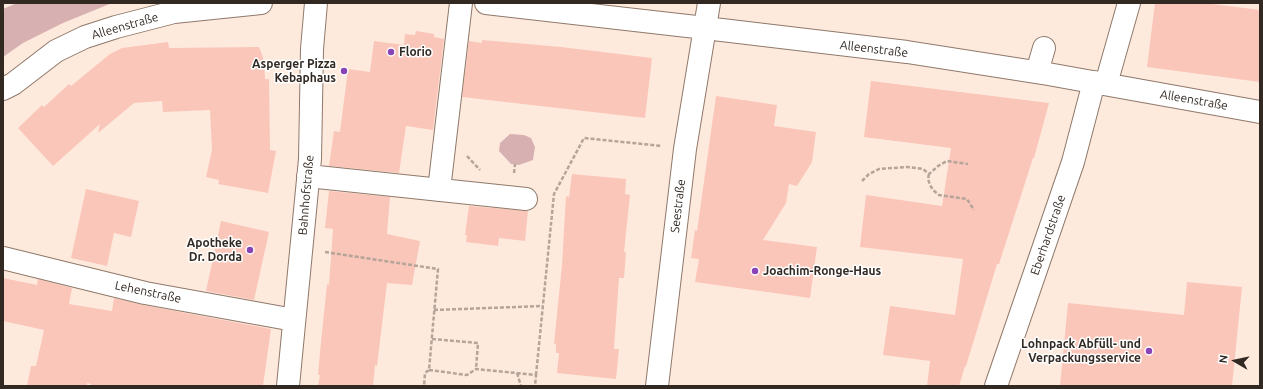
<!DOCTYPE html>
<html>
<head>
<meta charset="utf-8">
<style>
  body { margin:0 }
  #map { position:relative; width:1263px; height:389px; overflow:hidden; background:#feeadd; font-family:Ubuntu,sans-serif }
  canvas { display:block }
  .frame { position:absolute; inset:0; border:4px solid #322923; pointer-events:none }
  .north { position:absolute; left:1215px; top:341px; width:40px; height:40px; -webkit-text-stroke:3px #fff; paint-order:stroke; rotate:279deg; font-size:11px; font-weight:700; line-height:16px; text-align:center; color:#322923 }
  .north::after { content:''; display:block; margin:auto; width:14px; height:18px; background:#322923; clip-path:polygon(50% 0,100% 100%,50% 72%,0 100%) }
</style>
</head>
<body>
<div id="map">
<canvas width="1263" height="389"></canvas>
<div class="frame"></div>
<div class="north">N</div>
</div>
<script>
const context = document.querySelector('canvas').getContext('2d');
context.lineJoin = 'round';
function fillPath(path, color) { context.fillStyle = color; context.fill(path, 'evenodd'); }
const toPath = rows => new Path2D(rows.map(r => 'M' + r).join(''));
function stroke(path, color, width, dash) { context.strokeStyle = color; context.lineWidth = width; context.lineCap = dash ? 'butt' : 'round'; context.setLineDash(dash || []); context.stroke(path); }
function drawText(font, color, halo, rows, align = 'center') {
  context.font = font + ' Ubuntu,sans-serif'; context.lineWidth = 3; context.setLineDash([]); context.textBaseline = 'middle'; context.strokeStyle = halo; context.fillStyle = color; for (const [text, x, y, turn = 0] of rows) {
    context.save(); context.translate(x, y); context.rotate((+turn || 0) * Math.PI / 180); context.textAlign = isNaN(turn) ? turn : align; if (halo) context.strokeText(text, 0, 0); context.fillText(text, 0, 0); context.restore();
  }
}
fillPath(toPath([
  [17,3,112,3,63,23,23,43,3,57,3,9],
  [510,134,524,135,531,138,535,147,533,160,519,165,511,164,499,151,500,143]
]), '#d7b0b2');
fillPath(toPath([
  [1155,3,1205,3,1260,10,1260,82,1147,67],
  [416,31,434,34,434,37,444,39,433,130,406,126,399,173,329,166,334,131,340,132,348,69,370,72,374,41,404,45,405,34,415,35],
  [482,40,561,47,652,58,645,118,462,97,469,41,482,43],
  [168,42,169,48,259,47,264,60,265,79,269,79,270,150,276,151,268,193,218,184,219,180,206,177,212,150,210,110,163,112,162,101,134,103,98,133,100,124,53,166,18,128,42,105,44,107,69,84,71,86,110,54,122,48],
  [871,81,1049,103,1034,158,1033,158,999,264,997,264,966,366,965,366,959,386,927,386,930,361,883,355,890,306,955,315,963,259,860,247,866,195,942,206,951,148,864,137],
  [716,96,777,105,774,126,816,132,812,162,797,186,789,184,786,203,763,240,817,247,810,298,695,282,699,259,691,258,695,230,697,231],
  [572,174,626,179,625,194,630,195,624,252,626,252,624,278,619,278,614,349,619,349,616,379,557,373,559,353,556,353,556,344,554,344,562,265,566,196,569,197],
  [86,189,139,201,131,237,114,233,107,266,71,258],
  [329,191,390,197,387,234,420,241,412,285,387,283,377,366,375,365,373,386,318,386,320,375,318,375,320,352,327,284,329,285,333,229,325,228],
  [469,206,528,211,525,241,499,238,498,246,466,242,467,235,465,235],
  [221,221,269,232,254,300,206,291],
  [3,278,37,285,38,279,72,288,69,304,112,311,114,298,143,305,271,329,263,386,91,386,91,384,87,383,87,386,27,386,31,366,36,366,44,330,3,321],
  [1187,282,1242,287,1232,386,1060,386,1068,303,1184,315]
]), '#fac6b9');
const minor = toPath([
  [486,3,705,28,907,52,1048,74,1260,112],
  [1037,72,1044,48],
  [1106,84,1129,3],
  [3,89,13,84,56,51,85,37,116,27,174,12,261,3],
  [308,176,526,199],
  [439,190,461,3],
  [3,258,145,293,294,320],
  [288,386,310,159,312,49,316,3],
  [657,386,685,149,709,3],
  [996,386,1073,162,1094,82]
]);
stroke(minor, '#8f796a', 24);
stroke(toPath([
  [467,156,480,170],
  [514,173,515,164],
  [929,174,928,179,930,185,933,190,939,195,967,199,974,210],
  [862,181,869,174,879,169,907,167,923,169,929,174,938,166,947,161,968,164],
  [325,252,438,269,429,370,425,373,424,386],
  [434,310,543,306],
  [432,339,478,343,476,369],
  [429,370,467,375,476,369,536,375,535,386],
  [517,373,521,386],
  [536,375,554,194,584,138,662,146]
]), '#b4a499', 2.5, [4, 2]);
stroke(minor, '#fff', 22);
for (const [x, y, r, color] of [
  [391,52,4,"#8843b6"],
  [344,71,4,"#8843b6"],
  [250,250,4,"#8843b6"],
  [755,271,4,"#8843b6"],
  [1149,351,4,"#8843b6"]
]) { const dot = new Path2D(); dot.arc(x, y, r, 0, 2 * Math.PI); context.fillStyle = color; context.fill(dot); stroke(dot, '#fff', 1.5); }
drawText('12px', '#322923', '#fff', [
  ["Alleenstraße",125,26,-16],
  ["Alleenstraße",874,49,7],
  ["Alleenstraße",1194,100,10],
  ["Bahnhofstraße",306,195,-85],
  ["Seestraße",678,206,-83],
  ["Eberhardstraße",1048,235,-71],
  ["Lehenstraße",148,292,12]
]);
drawText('bold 12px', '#322923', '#fff', [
  ["Florio",399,52,"left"],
  ["Asperger Pizza",336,64],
  ["Kebaphaus",336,78],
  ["Apotheke",242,243],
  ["Dr. Dorda",242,257],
  ["Joachim-Ronge-Haus",763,271,"left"],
  ["Lohnpack Abfüll- und",1141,344],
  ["Verpackungsservice",1141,358]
], 'right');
</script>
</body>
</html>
